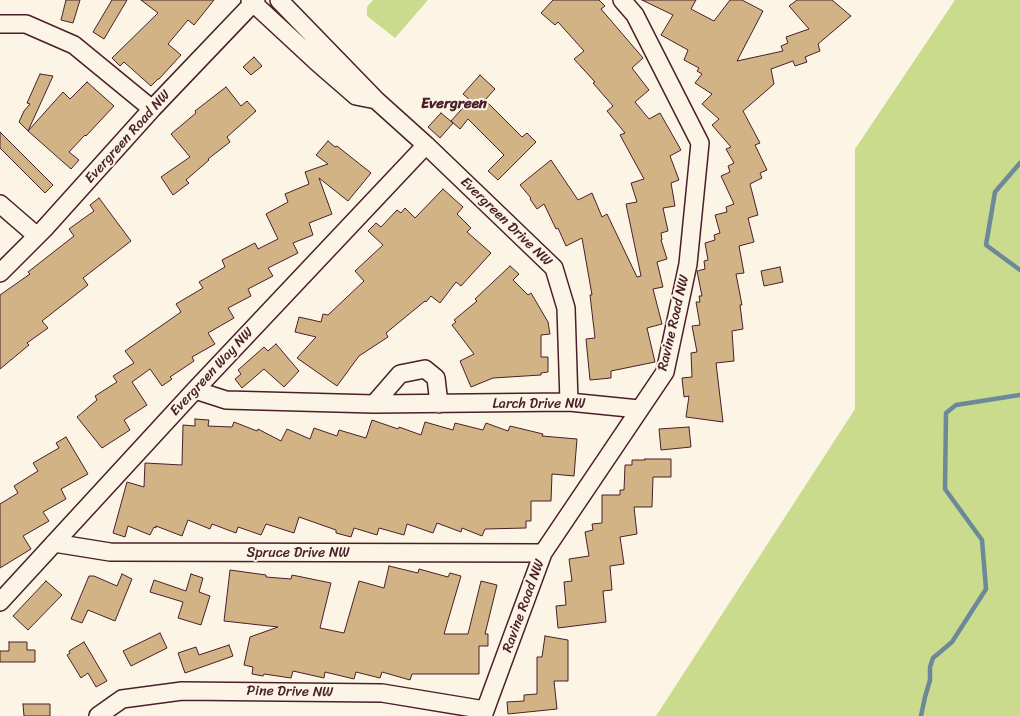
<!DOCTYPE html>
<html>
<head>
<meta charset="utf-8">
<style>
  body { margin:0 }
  canvas { display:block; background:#fcf5e5 }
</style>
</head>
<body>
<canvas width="1020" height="716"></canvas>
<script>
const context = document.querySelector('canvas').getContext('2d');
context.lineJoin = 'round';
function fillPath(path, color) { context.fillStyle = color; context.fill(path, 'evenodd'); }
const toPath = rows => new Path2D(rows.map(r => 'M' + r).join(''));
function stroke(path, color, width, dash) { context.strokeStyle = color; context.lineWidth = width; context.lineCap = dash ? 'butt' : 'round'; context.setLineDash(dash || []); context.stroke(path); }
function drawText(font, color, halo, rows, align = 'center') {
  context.font = font + ' Sriracha,sans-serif'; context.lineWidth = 4; context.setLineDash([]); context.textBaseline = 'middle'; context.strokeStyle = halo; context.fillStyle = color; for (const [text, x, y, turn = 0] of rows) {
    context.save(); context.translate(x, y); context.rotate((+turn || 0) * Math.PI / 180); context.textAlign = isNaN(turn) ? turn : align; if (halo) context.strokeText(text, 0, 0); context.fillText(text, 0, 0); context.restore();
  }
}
fillPath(toPath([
  [373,0,428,0,395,38,367,16,367,7],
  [955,0,1020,0,1020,716,656,716,855,409,855,149]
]), '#cbdb8e');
stroke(toPath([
  [1020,163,995,192,986,245,1020,270],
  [921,716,925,697,930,680,930,667,933,658,952,642,986,589,982,540,945,489,946,413,956,405,1020,395]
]), '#6c8999', 4.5);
const building = toPath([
  [66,0,80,0,73,23,61,20,66,0],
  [112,0,127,0,104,39,93,32,112,0],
  [141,0,214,0,194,25,188,20,168,44,181,55,159,79,158,79,151,86,124,62,120,66,112,58,158,13,141,0],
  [553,0,599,0,605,6,601,9,643,58,632,68,649,90,635,102,649,119,660,113,681,150,670,156,679,180,671,183,675,206,663,208,668,231,661,233,662,240,661,240,667,259,657,262,663,287,653,289,662,324,647,328,655,362,611,371,611,378,590,380,586,339,595,338,590,295,592,295,582,238,566,246,558,228,556,229,544,204,537,209,530,199,531,198,520,185,551,160,578,200,592,193,602,217,607,214,637,277,641,276,626,204,637,202,631,183,644,179,620,135,625,133,607,111,613,106,593,83,595,82,574,59,584,51,558,22,555,25,541,13,553,0],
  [642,0,696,0,691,9,714,21,730,0,742,0,763,11,737,61,783,51,781,46,788,43,786,37,809,29,789,6,797,0,832,0,851,16,818,44,820,51,805,57,807,62,795,66,793,61,771,69,774,84,743,111,760,143,755,145,767,170,760,173,762,178,750,184,758,215,748,218,754,242,739,246,744,273,736,274,742,305,740,305,743,329,732,331,734,361,716,363,723,422,686,417,689,396,684,397,682,378,692,377,691,353,697,352,692,326,700,325,696,302,700,302,699,296,702,296,697,271,705,269,704,261,708,260,705,243,715,240,714,235,720,233,715,215,727,212,726,207,734,204,721,176,730,172,728,166,734,163,726,149,731,147,712,125,719,119,702,104,712,94,695,83,702,74,697,71,699,68,684,60,688,50,661,35,673,15,642,0],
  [254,57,262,66,251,75,243,67,254,57],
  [40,74,53,76,28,131,19,122,24,111,30,104,27,103,40,74],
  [480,75,495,89,485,100,522,137,527,133,536,142,498,180,488,171,504,155,468,119,460,129,451,121,470,100,463,94,480,75],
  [87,82,114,106,86,136,85,135,69,152,79,160,71,169,28,131,63,92,70,99,87,82],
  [226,87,241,106,247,101,256,111,227,137,230,142,208,159,209,160,186,180,189,183,173,195,161,177,190,157,171,134,196,113,195,111,226,87],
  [441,113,453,123,440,138,428,127,441,113],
  [0,132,53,185,45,193,0,148,0,132],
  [328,141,335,147,337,146,371,173,348,201,319,178,332,214,309,223,313,235,293,243,298,253,268,268,273,276,248,289,251,296,228,308,234,318,208,333,215,344,192,357,194,361,170,377,172,379,162,386,150,369,132,382,147,405,124,420,130,430,102,448,77,417,97,400,95,396,117,382,113,376,134,363,125,351,181,312,176,304,203,288,199,282,225,267,222,260,255,243,258,249,278,239,266,214,288,202,285,194,309,184,305,172,328,164,316,155,328,141],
  [443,189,463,207,457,214,471,228,467,232,491,253,461,286,456,282,440,303,431,296,426,302,425,301,386,333,388,337,359,356,337,386,297,358,316,337,295,332,299,317,321,322,323,314,328,315,364,281,355,271,383,245,368,231,376,223,381,227,397,210,401,213,405,208,415,218,443,189],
  [99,198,131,241,83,278,88,285,42,321,48,328,27,343,29,345,0,369,0,295,30,274,28,272,74,236,69,229,94,211,90,205,99,198],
  [510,266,519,274,513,280,528,295,531,293,548,322,550,334,541,335,541,357,548,357,548,372,541,373,541,375,493,378,471,387,460,361,474,354,452,325,456,322,454,320,477,301,475,299,510,266],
  [780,267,783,282,764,286,761,271,780,267],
  [276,344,299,371,284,387,264,369,242,388,235,379,241,374,238,370,264,347,268,351,276,344],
  [195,419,209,420,208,426,232,427,234,422,257,431,258,429,281,441,287,429,310,439,314,428,337,436,339,430,366,438,372,420,398,429,399,427,421,435,425,422,453,430,455,423,483,430,486,423,508,431,510,426,543,434,542,436,577,439,574,476,552,474,551,501,531,501,531,521,526,521,526,528,485,529,482,536,462,528,461,532,437,523,433,533,407,524,404,535,379,528,377,535,354,528,351,537,336,533,336,530,299,517,294,533,266,524,261,535,238,527,236,533,212,524,210,529,188,520,182,536,156,526,156,528,154,527,150,535,128,526,125,537,113,533,127,482,144,487,145,463,182,465,183,425,195,426,195,419],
  [689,427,691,447,661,450,659,429,689,427],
  [66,437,88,474,61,489,66,499,43,512,49,521,23,536,31,549,0,568,0,504,18,493,14,486,38,471,33,463,59,448,56,443,66,437],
  [645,459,671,459,671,477,653,477,652,507,634,507,637,534,620,537,624,564,610,566,612,590,603,591,606,622,558,628,556,606,566,605,564,582,572,581,569,559,589,556,585,532,593,530,592,524,602,523,602,495,620,495,620,490,624,490,625,465,632,465,632,460,645,460,645,459],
  [389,566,418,573,419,569,448,577,450,573,461,576,444,634,468,634,481,581,497,585,485,634,488,634,488,646,479,646,479,674,412,674,410,680,382,672,380,678,356,672,354,679,325,672,324,678,293,671,291,678,264,674,263,676,252,674,253,667,244,665,250,637,278,627,224,621,230,570,266,575,266,577,291,579,292,575,331,583,320,628,344,633,359,581,384,588,389,566],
  [122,574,132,579,115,621,88,610,82,623,71,619,89,576,94,576,117,586,122,574],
  [191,574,203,578,199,592,210,596,201,625,178,618,183,602,150,592,154,580,186,591,191,574],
  [46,581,62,595,28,630,13,616,46,581],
  [160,633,167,648,131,666,123,651,160,633],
  [545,636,568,640,568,681,554,681,557,709,508,714,507,702,524,701,524,695,537,694,537,657,542,657,545,636],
  [9,642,27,642,27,650,35,650,35,662,0,662,0,651,9,651,9,642],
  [84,642,107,681,96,687,88,673,81,678,67,655,70,653,69,651,84,642],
  [229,645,233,656,185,673,178,653,196,647,199,655,229,645],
  [23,704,50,704,50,716,24,716,23,704]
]);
fillPath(building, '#d2b386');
stroke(building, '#4a1f2b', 1);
const minor = toPath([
  [250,0,318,63,356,96,376,100],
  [279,0,376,100,426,145,554,268,566,308,569,402],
  [0,24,26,24,74,45,152,109],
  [0,204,37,236],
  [0,273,44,229,152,109,256,0],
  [195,390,226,400,374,404,569,402,639,409],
  [374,404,400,374,425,369,436,378,439,404],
  [54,543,110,552,543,553],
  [0,602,195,390,426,145],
  [98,716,122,699,182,691,382,693,485,710],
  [483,716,543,553,665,372,688,264,700,143,635,15,622,0]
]);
stroke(minor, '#4a1f2b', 20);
stroke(minor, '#fcf5e5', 17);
drawText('14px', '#4a1f2b', '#fcf5e5', [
  ["Evergreen Road NW",128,137,-48],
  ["Evergreen Drive NW",506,222,44],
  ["Ravine Road NW",674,323,-77],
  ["Evergreen Way NW",212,372,-47],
  ["Larch Drive NW",539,404],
  ["Spruce Drive NW",298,553],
  ["Ravine Road NW",524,606,-70],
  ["Pine Drive NW",290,692,1]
]);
drawText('bold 15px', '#4a1f2b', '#fcf5e5', [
  ["Evergreen",454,104]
]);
</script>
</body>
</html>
